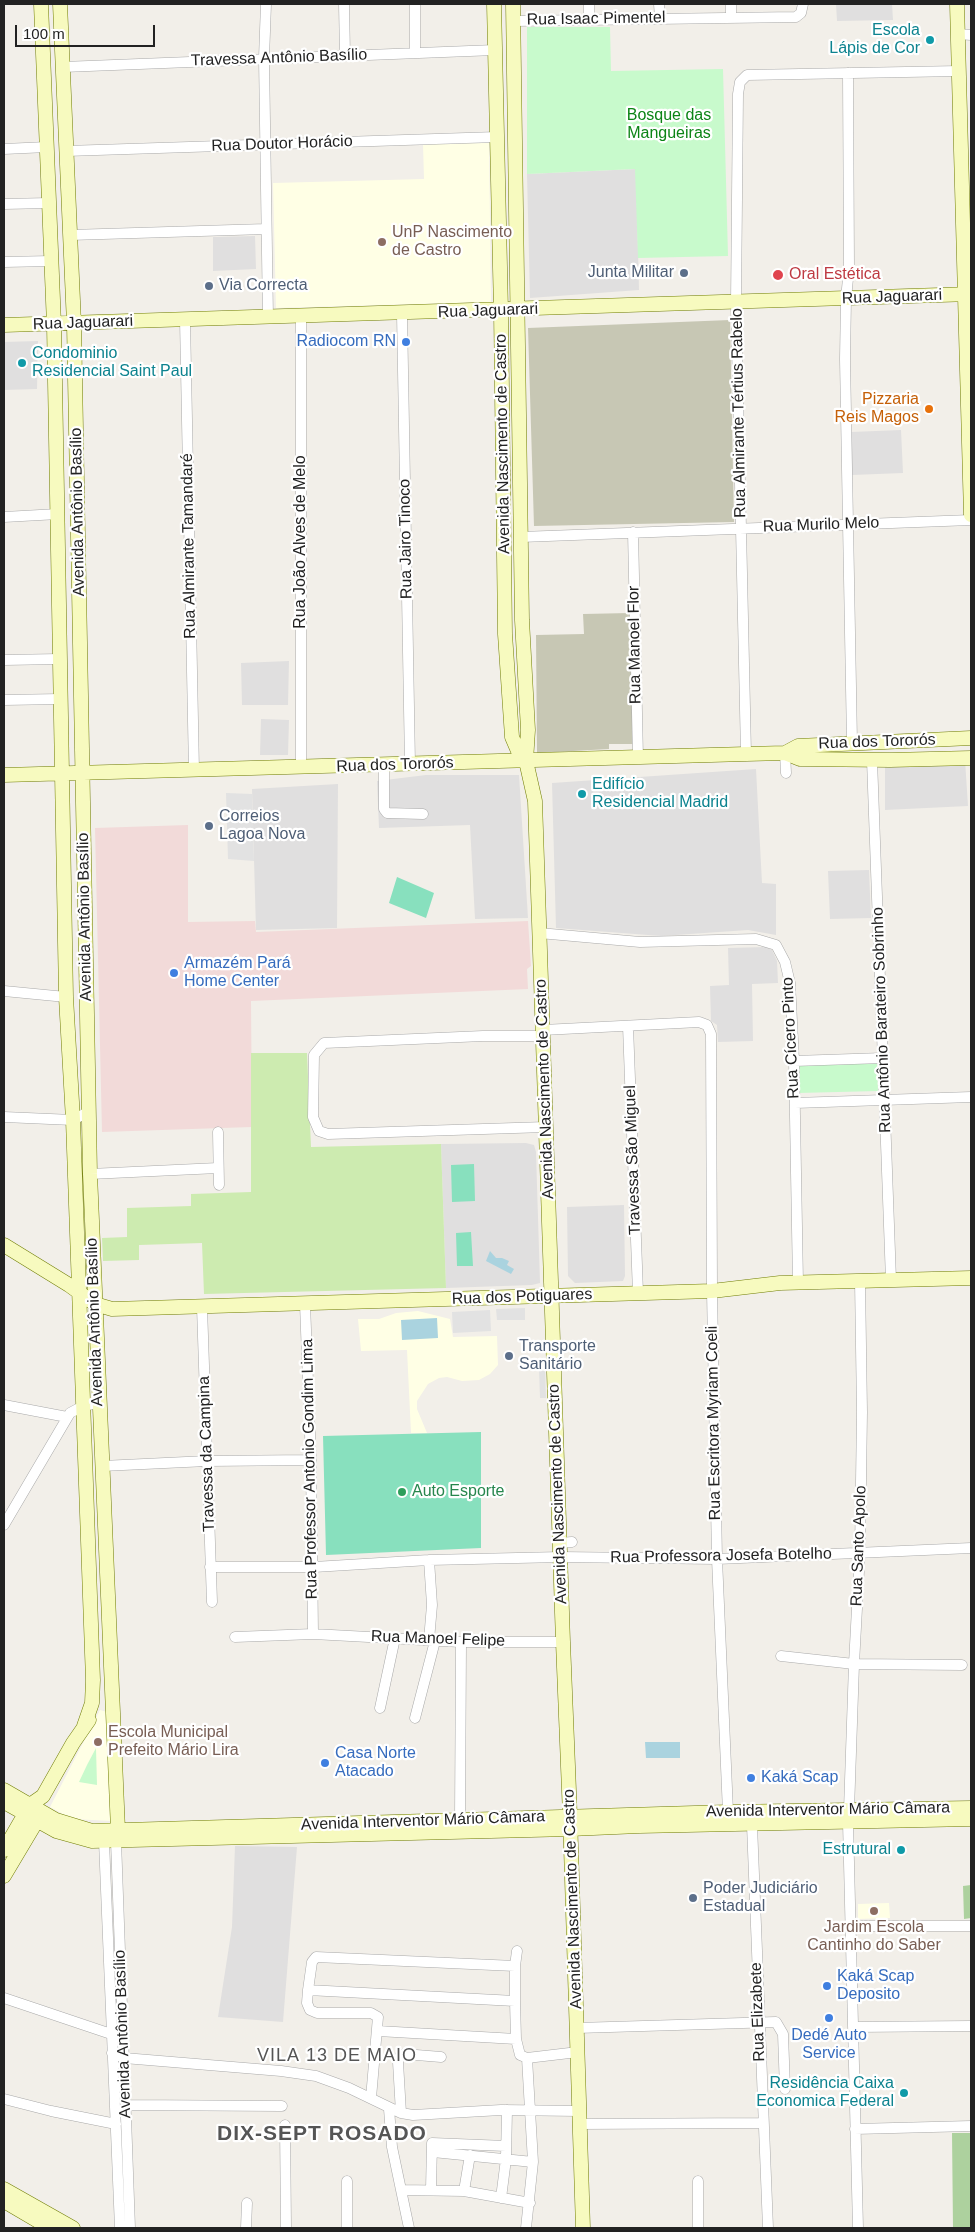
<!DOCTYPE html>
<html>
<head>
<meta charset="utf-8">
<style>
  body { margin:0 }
  #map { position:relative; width:975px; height:2232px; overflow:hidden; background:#f2efe9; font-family:Arial,sans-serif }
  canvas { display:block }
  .frame { position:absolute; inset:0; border:5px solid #222; pointer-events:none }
  .scale { position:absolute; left:15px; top:25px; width:140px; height:22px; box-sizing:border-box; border:2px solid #222; border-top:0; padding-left:6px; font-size:15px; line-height:18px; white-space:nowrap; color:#222; -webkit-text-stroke:4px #fff; paint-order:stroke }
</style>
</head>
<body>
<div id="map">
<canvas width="975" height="2232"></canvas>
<div class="frame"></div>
<div class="scale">100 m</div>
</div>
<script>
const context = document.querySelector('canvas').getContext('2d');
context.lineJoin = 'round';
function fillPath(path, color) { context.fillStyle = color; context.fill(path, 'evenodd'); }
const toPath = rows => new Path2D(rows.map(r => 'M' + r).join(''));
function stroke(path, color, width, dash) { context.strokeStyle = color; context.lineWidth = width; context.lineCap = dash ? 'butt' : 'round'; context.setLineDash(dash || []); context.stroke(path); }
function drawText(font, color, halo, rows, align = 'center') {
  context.font = font + ' Arial,sans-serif'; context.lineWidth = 4.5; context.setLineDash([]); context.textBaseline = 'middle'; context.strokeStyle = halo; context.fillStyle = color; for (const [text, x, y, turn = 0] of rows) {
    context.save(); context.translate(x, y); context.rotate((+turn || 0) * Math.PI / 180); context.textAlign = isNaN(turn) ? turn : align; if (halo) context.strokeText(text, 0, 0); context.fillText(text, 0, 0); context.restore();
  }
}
fillPath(toPath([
  [836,4,892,4,893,20,837,21],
  [636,169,639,290,530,298,527,174],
  [255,236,256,269,213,271,213,237],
  [38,341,37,389,4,390,4,342],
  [901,430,903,473,852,475,851,432],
  [289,661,288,705,242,705,241,663],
  [261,719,289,720,288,755,260,755],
  [965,760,968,806,885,810,885,762],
  [756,769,762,883,776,884,776,935,748,930,661,936,556,928,552,783],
  [426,775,519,775,528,918,475,919,470,825,379,828,377,781],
  [338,784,337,928,256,930,252,789],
  [869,870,871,918,830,919,828,871],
  [766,947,772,950,777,961,778,983,752,984,753,1041,718,1042,717,1025,711,1021,710,986,729,985,728,948],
  [526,1143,534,1145,536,1152,540,1283,532,1285,446,1288,441,1144],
  [624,1205,625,1276,623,1281,575,1283,568,1276,567,1207],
  [235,1846,297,1847,283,2022,218,2017,232,1927]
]), '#e0dfdf');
fillPath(toPath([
  [188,825,188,922,255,921,256,932,528,921,531,966,527,969,528,989,251,1001,252,1127,102,1132,95,828]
]), '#f2dad9');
fillPath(toPath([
  [489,143,491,302,276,308,273,183,424,179,423,144],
  [418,1311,450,1319,453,1337,497,1336,498,1365,490,1374,479,1380,462,1381,447,1377,439,1378,428,1384,417,1401,417,1409,427,1433,411,1433,407,1350,361,1351,358,1319,379,1319,396,1313],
  [100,1710,111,1713,112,1821,72,1819,50,1807],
  [889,1903,890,1918,858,1919,858,1904]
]), '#ffffe5');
fillPath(toPath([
  [730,320,734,522,534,526,528,328],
  [630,613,633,744,609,744,609,749,537,753,536,635,584,634,583,614]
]), '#c7c7b4');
fillPath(toPath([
  [251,1053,307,1053,311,1147,441,1144,446,1288,204,1294,202,1243,139,1245,139,1260,103,1261,102,1238,127,1237,127,1208,191,1206,191,1194,251,1192]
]), '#cdebb0');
fillPath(toPath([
  [971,1885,971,1918,964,1919,963,1886],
  [952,2133,971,2133,971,2228,953,2228]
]), '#add19e');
fillPath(toPath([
  [527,27,610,27,611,71,723,69,728,256,638,258,635,169,527,174],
  [877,1061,878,1091,798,1093,797,1062],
  [96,1748,97,1785,79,1782,87,1765]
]), '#c8facc');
fillPath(toPath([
  [397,877,434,893,426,918,389,903],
  [474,1164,475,1201,452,1202,451,1165],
  [471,1232,473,1266,457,1266,456,1233],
  [481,1432,481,1548,326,1555,323,1436]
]), '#88e0be');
fillPath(toPath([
  [226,793,252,794,254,861,228,859],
  [525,1308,525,1320,497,1320,496,1309],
  [490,1310,491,1331,453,1333,452,1312],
  [539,1370,545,1370,546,1398,540,1398]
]), '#e2e2e2');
fillPath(toPath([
  [490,1251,496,1258,502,1258,509,1261,507,1265,514,1269,511,1274,486,1261],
  [437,1318,438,1338,402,1340,401,1320],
  [645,1742,680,1742,680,1758,646,1758]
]), '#aad3df');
const street = toPath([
  [266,4,264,58,268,318],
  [344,4,345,55],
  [415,4,415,52],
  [589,4,589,19],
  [659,4,660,18],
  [731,4,731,16],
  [514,21,796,17,801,13,803,4],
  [958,34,971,35],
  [63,67,495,50],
  [848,73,849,268,846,299,845,359,852,742],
  [4,149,47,147],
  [66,151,497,137],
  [4,204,49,203],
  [70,235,266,229],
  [4,262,51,261],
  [402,314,410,764],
  [185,320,194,771],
  [4,517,58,514],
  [633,532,638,758],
  [521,537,971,520],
  [4,660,59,659],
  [4,700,60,699],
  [785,753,786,773],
  [746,754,736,303,738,94,740,82,747,75,959,71],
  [872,760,891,1280],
  [384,765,384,809,387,813,423,814],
  [301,768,301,317],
  [539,933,640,942,756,939,776,945,785,962,790,983,794,1061,798,1283],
  [4,991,66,997],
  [628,1026,638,1293],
  [543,1030,699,1022,707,1025,711,1034,712,1291,717,1559,728,1812],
  [543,1036,483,1036,324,1043,314,1055,313,1117,319,1131,328,1134,546,1127],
  [794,1061,883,1058],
  [795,1103,971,1097],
  [4,1117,73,1120,88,1112],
  [218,1132,219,1185],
  [90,1174,218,1168],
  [305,1304,311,1460,313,1634],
  [202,1307,212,1602],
  [4,1405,67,1417],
  [102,1466,207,1461,311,1460],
  [4,1525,70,1413,83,1406,98,1403],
  [560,1543,572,1542],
  [429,1560,432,1605,429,1640],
  [210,1567,314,1567,429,1560,561,1557,717,1559,971,1548],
  [235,1637,313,1634,461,1642,563,1642],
  [781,1656,854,1664,962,1665],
  [380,1708,395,1638],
  [415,1718,435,1641],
  [849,1810,854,1664,860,1552,862,1412,860,1281],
  [460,1820,461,1642],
  [848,1822,858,2228],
  [752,1825,768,2228],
  [104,1841,120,2228],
  [116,1841,130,2228],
  [851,1926,971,1926],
  [517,1951,515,1966,515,2001,516,2039,520,2055,527,2058,578,2052],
  [308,1990,515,2001],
  [4,1998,117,2036],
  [854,2027,971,2026],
  [577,2028,776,2022,783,2034,785,2089],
  [378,2031,516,2039],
  [112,2053,124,2058,281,2071,316,2076,349,2088,401,2113,413,2115,501,2110,579,2111],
  [371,2098,378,2017,371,2013,317,2013,310,2010,307,2003,308,1990,312,1962,316,1957,515,1966],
  [4,2099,51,2111,116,2124],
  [126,2105,282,2106],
  [389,2109,392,2147,409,2228],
  [401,2113,398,2062,400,2056,404,2054,441,2057],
  [579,2124,763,2123],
  [285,2125,286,2228],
  [855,2129,971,2126],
  [433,2152,533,2162],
  [401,2190,464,2191,530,2203],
  [431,2190,432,2143,506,2146],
  [464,2191,470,2155],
  [501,2198,506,2159,507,2110],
  [246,2228,247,2203],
  [347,2228,347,2181],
  [526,2228,533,2162,527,2058],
  [698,2228,698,2181]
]);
const secondary = toPath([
  [41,4,54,325,66,997,73,1120,93,1680,92,1703,84,1726],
  [60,4,74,324,90,1174,118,1830],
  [494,4,501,311,505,634,512,737,518,751,526,761,535,801,563,1642,570,1816,583,2228],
  [513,4,522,620,528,730,526,761],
  [957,4,971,515],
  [4,325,971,294],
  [785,753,798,746,971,738],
  [4,775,746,754,785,753,800,759,890,760,971,758],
  [4,1245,69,1285,95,1304,112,1309,712,1291,780,1283,971,1278],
  [4,1790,56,1820,92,1831,728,1812,971,1808],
  [4,1802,56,1831,92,1841,570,1829,639,1826,971,1819],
  [4,1850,30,1805,43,1796,73,1743,89,1720],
  [4,1876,41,1814],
  [4,2189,73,2228],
  [4,2201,50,2228]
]);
stroke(street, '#a9a9a9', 11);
stroke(secondary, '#707d05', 15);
stroke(street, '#fff', 10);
stroke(secondary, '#f7fabf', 14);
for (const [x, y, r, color] of [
  [930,40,5,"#0f9aa8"],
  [382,242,5,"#8d6e63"],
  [684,273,5,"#5c6f8a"],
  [778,275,6,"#e0444e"],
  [209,286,5,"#5c6f8a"],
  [406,342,5,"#3f7fe0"],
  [22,363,5,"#0f9aa8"],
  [929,409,5,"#e8710a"],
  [582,794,5,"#0f9aa8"],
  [209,826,5,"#5c6f8a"],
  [174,973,5,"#3f7fe0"],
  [509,1356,5,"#5c6f8a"],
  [402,1492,5,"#2e9e5b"],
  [98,1742,5,"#8d6e63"],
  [325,1763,5,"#3f7fe0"],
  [751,1778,5,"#3f7fe0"],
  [901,1850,5,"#0f9aa8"],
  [693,1898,5,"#5c6f8a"],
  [874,1911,5,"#8d6e63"],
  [827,1986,5,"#3f7fe0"],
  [829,2018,5,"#3f7fe0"],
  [904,2093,5,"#0f9aa8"]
]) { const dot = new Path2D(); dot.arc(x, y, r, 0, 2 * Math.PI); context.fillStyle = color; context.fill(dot); stroke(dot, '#fff', 2); }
drawText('16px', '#222', '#fff', [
  ["Rua Isaac Pimentel",596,19,-1],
  ["Travessa Antônio Basílio",279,58,-2],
  ["Rua Doutor Horácio",282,144,-2],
  ["Rua Jaguarari",892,297,-2],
  ["Rua Jaguarari",488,311,-2],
  ["Rua Jaguarari",83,323,-2],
  ["Rua Almirante Tértius Rabelo",739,413,-91],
  ["Avenida Nascimento de Castro",503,444,-91],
  ["Avenida Antônio Basílio",78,512,-91],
  ["Rua Murilo Melo",821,525,-2],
  ["Rua Jairo Tinoco",406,539,-91],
  ["Rua João Alves de Melo",301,542,-90],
  ["Rua Almirante Tamandaré",189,546,-91],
  ["Rua Manoel Flor",635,645,-91],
  ["Rua dos Tororós",877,742,-2],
  ["Rua dos Tororós",395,765,-2],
  ["Avenida Antônio Basílio",85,917,-91],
  ["Rua Antônio Barateiro Sobrinho",882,1020,-92],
  ["Rua Cícero Pinto",791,1038,-93],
  ["Avenida Nascimento de Castro",545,1089,-92],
  ["Travessa São Miguel",633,1160,-92],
  ["Rua dos Potiguares",522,1297,-2],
  ["Avenida Antônio Basílio",95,1322,-92],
  ["Rua Escritora Myriam Coeli",714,1423,-91],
  ["Travessa da Campina",207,1454,-92],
  ["Rua Professor Antonio Gondim Lima",310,1469,-91],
  ["Avenida Nascimento de Castro",558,1494,-92],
  ["Rua Santo Apolo",859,1546,-88],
  ["Rua Professora Josefa Botelho",721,1556,-1],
  ["Rua Manoel Felipe",438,1639,2],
  ["Avenida Interventor Mário Câmara",828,1810,-1],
  ["Avenida Interventor Mário Câmara",423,1821,-2],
  ["Avenida Nascimento de Castro",573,1899,-92],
  ["Rua Elizabete",758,2012,-92],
  ["Avenida Antônio Basílio",123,2034,-92]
]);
drawText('16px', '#0d838f', '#fff', [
  ["Escola",920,31],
  ["Lápis de Cor",920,49],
  ["Condominio",32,354,"left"],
  ["Residencial Saint Paul",32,372,"left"],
  ["Edifício",592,785,"left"],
  ["Residencial Madrid",592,803,"left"],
  ["Estrutural",891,1850],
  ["Residência Caixa",894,2084],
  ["Economica Federal",894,2102]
], 'right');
drawText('16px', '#0c8416', '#fff', [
  ["Bosque das",669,116],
  ["Mangueiras",669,134]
]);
drawText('16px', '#785e54', '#fff', [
  ["UnP Nascimento",392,233],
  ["de Castro",392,251],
  ["Escola Municipal",108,1733],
  ["Prefeito Mário Lira",108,1751],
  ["Jardim Escola",874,1928,"center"],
  ["Cantinho do Saber",874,1946,"center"]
], 'left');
drawText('16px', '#4e5e75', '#fff', [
  ["Junta Militar",674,273,"right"],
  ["Via Correcta",219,286],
  ["Correios",219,817],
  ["Lagoa Nova",219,835],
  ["Transporte",519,1347],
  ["Sanitário",519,1365],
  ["Poder Judiciário",703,1889],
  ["Estadual",703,1907]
], 'left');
drawText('16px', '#be3a42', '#fff', [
  ["Oral Estética",789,275]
], 'left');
drawText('16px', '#366cbe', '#fff', [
  ["Radiocom RN",396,342,"right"],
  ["Armazém Pará",184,964],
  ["Home Center",184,982],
  ["Casa Norte",335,1754],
  ["Atacado",335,1772],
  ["Kaká Scap",761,1778],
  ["Kaká Scap",837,1977],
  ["Deposito",837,1995],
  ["Dedé Auto",829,2036,"center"],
  ["Service",829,2054,"center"]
], 'left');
drawText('16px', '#c56008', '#fff', [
  ["Pizzaria",919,400],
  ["Reis Magos",919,418]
], 'right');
drawText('16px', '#27864d', '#fff', [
  ["Auto Esporte",412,1492]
], 'left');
context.letterSpacing = '1px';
drawText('18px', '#555', '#fff', [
  ["VILA 13 DE MAIO",337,2056]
]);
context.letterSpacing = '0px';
context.letterSpacing = '1px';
drawText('bold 21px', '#555', '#fff', [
  ["DIX-SEPT ROSADO",322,2134]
]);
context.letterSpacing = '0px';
</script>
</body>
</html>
